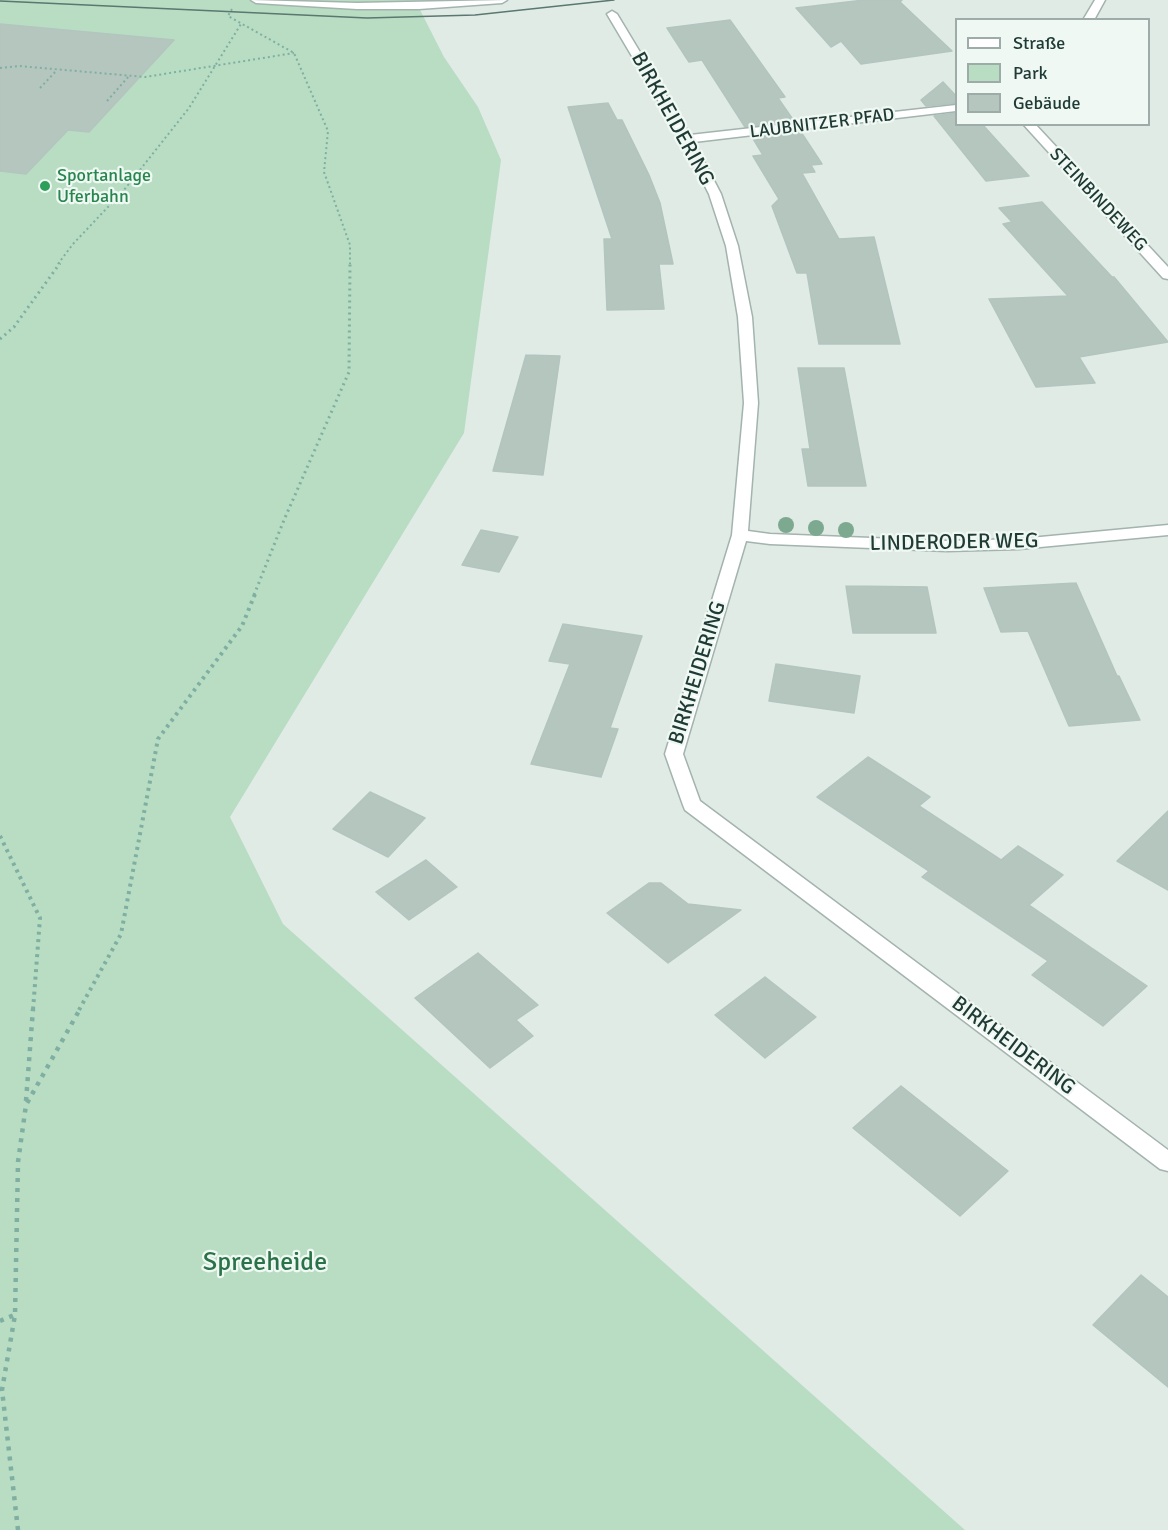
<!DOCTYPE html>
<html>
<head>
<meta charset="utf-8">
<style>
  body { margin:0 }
  #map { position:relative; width:1168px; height:1530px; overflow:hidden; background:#e0ebe6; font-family:Signika,sans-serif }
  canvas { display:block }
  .legend { position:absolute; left:955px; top:18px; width:195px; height:108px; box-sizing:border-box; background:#f0f8f4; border:2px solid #9daca8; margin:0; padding:8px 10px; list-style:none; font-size:18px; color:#203b35 }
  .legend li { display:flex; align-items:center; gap:12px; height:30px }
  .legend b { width:30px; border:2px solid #9daca8 }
</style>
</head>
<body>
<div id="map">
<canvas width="1168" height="1530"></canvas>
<ul class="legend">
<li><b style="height:8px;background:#fff"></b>Straße</li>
<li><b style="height:16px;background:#b8ddc3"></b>Park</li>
<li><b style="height:16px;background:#b5c6bf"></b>Gebäude</li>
</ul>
</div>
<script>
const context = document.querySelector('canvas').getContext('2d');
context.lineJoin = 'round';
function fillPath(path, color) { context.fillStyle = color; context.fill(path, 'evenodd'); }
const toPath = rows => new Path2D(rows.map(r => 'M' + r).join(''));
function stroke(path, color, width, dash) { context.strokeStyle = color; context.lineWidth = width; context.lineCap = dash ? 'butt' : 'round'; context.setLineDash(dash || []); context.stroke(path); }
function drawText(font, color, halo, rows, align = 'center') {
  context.font = font + ' Signika,sans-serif'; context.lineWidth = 4.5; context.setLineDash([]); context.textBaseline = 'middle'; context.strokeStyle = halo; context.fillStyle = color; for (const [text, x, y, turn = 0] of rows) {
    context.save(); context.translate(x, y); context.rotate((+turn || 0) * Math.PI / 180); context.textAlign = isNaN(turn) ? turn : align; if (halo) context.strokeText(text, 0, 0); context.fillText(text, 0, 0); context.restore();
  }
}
fillPath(toPath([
  [0,0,447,0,417,4,444,57,478,107,501,160,464,433,230,817,283,924,965,1530,0,1530]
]), '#b8ddc3');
const building = toPath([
  [864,0,902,0,900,2,952,51,861,64,841,41,831,47,796,8,864,0],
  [730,20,785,97,778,98,794,121,745,127,702,60,689,62,667,28,730,20],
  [0,24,174,40,89,132,68,130,26,174,0,171,0,24],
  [943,82,957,97,957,103,926,106,921,100,943,82],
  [608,103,617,120,622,120,649,175,660,203,673,264,659,264,664,309,607,310,604,239,612,239,568,107,608,103],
  [957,113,957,124,982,124,1029,176,986,181,934,116,957,113],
  [801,132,822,164,811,165,815,172,802,173,839,239,874,237,900,344,819,344,807,273,797,273,772,206,779,199,753,156,763,155,752,137,801,132],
  [1042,202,1112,277,1114,277,1168,342,1079,357,1095,383,1036,387,989,299,1068,296,1003,224,1012,222,999,208,1042,202],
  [526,355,560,356,543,475,493,471,526,355],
  [798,368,844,368,866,486,808,486,802,449,810,449,798,368],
  [481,530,518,537,499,572,462,565,481,530],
  [1076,583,1117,676,1119,676,1140,720,1069,726,1028,631,1001,632,984,588,1076,583],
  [846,586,927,587,936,633,853,633,846,586],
  [563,624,642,636,610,728,618,729,601,777,531,764,570,664,549,661,563,624],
  [776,664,860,676,854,713,769,701,776,664],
  [868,757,930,797,919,806,1001,860,1018,846,1063,875,1029,905,1147,986,1103,1026,1032,975,1048,961,922,877,929,871,817,797,868,757],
  [370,792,425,818,388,857,333,829,370,792],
  [1168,811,1168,890,1117,861,1168,811],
  [426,860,457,887,409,920,376,892,426,860],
  [649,883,661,883,688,904,741,910,668,963,607,913,649,883],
  [478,953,538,1005,516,1020,533,1036,490,1068,415,998,478,953],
  [765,977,816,1017,765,1058,715,1015,765,977],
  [901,1086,1008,1171,960,1216,853,1128,901,1086],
  [1141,1275,1168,1297,1168,1387,1093,1325,1141,1275]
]);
fillPath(building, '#b5c6bf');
stroke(building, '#b2c5be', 1.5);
const lane = toPath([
  [251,0,357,3,507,0,502,3,419,9,357,9,256,3,251,0]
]);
const street = toPath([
  [1095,0,1105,0,1094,20,1083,20,1095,0],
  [612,11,617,14,690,135,956,105,956,111,694,142,721,194,738,246,752,317,758,403,748,531,770,534,947,541,1019,539,1168,525,1168,535,1019,549,947,551,770,544,746,541,683,754,700,801,1168,1150,1168,1171,1160,1169,685,810,683,805,665,754,732,535,744,403,738,317,726,246,709,194,681,139,607,14,612,11],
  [1023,124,1035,124,1168,267,1168,279,1163,278,1023,124]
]);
stroke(lane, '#a3b3ad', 3);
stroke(street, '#a3b3ad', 3);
stroke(toPath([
  [232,9,228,16,294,53,328,131,324,172,350,245,350,264],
  [0,68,19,66,145,77,294,53],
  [40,88,57,70],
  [107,101,129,76],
  [58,264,73,244,124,190,189,108,241,24]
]), '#7fafa2', 2, [2, 3]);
stroke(toPath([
  [0,339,14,327,60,263],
  [254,595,284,520,349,372,350,263]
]), '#7fafa2', 3, [2, 4]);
stroke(toPath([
  [0,836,40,918,33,1010],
  [79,1010,121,934,158,739,242,626,255,594]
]), '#7fafa2', 4, [3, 4.5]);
stroke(toPath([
  [26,1101,33,1009],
  [0,1321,14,1315],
  [18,1530,2,1390,15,1315,18,1162,26,1105,80,1009]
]), '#7fafa2', 4.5, [4, 6]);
fillPath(lane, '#fff');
fillPath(street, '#fff');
stroke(toPath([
  [0,1,367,18,475,15,614,0]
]), '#5a7770', 1.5);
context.fillStyle = '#7ca990';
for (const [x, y] of [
  [786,525],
  [816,528],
  [846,530]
]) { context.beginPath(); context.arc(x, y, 8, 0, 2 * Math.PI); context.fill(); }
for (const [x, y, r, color] of [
  [45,186,6,"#2e9e5b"]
]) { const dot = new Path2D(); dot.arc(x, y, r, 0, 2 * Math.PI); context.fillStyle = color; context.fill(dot); stroke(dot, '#f0f8f4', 2); }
drawText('18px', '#203b35', '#f0f8f4', [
  ["LAUBNITZER PFAD",822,124,-7],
  ["STEINBINDEWEG",1098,200,47]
]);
drawText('18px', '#27864d', '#f0f8f4', [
  ["Sportanlage",57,176],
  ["Uferbahn",57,197]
], 'left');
drawText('21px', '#203b35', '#f0f8f4', [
  ["BIRKHEIDERING",672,119,61],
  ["LINDERODER WEG",954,543,-1],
  ["BIRKHEIDERING",698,673,-73],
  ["BIRKHEIDERING",1013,1046,37]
]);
drawText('26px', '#2a7349', '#f0f8f4', [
  ["Spreeheide",265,1263]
]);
</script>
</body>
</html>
